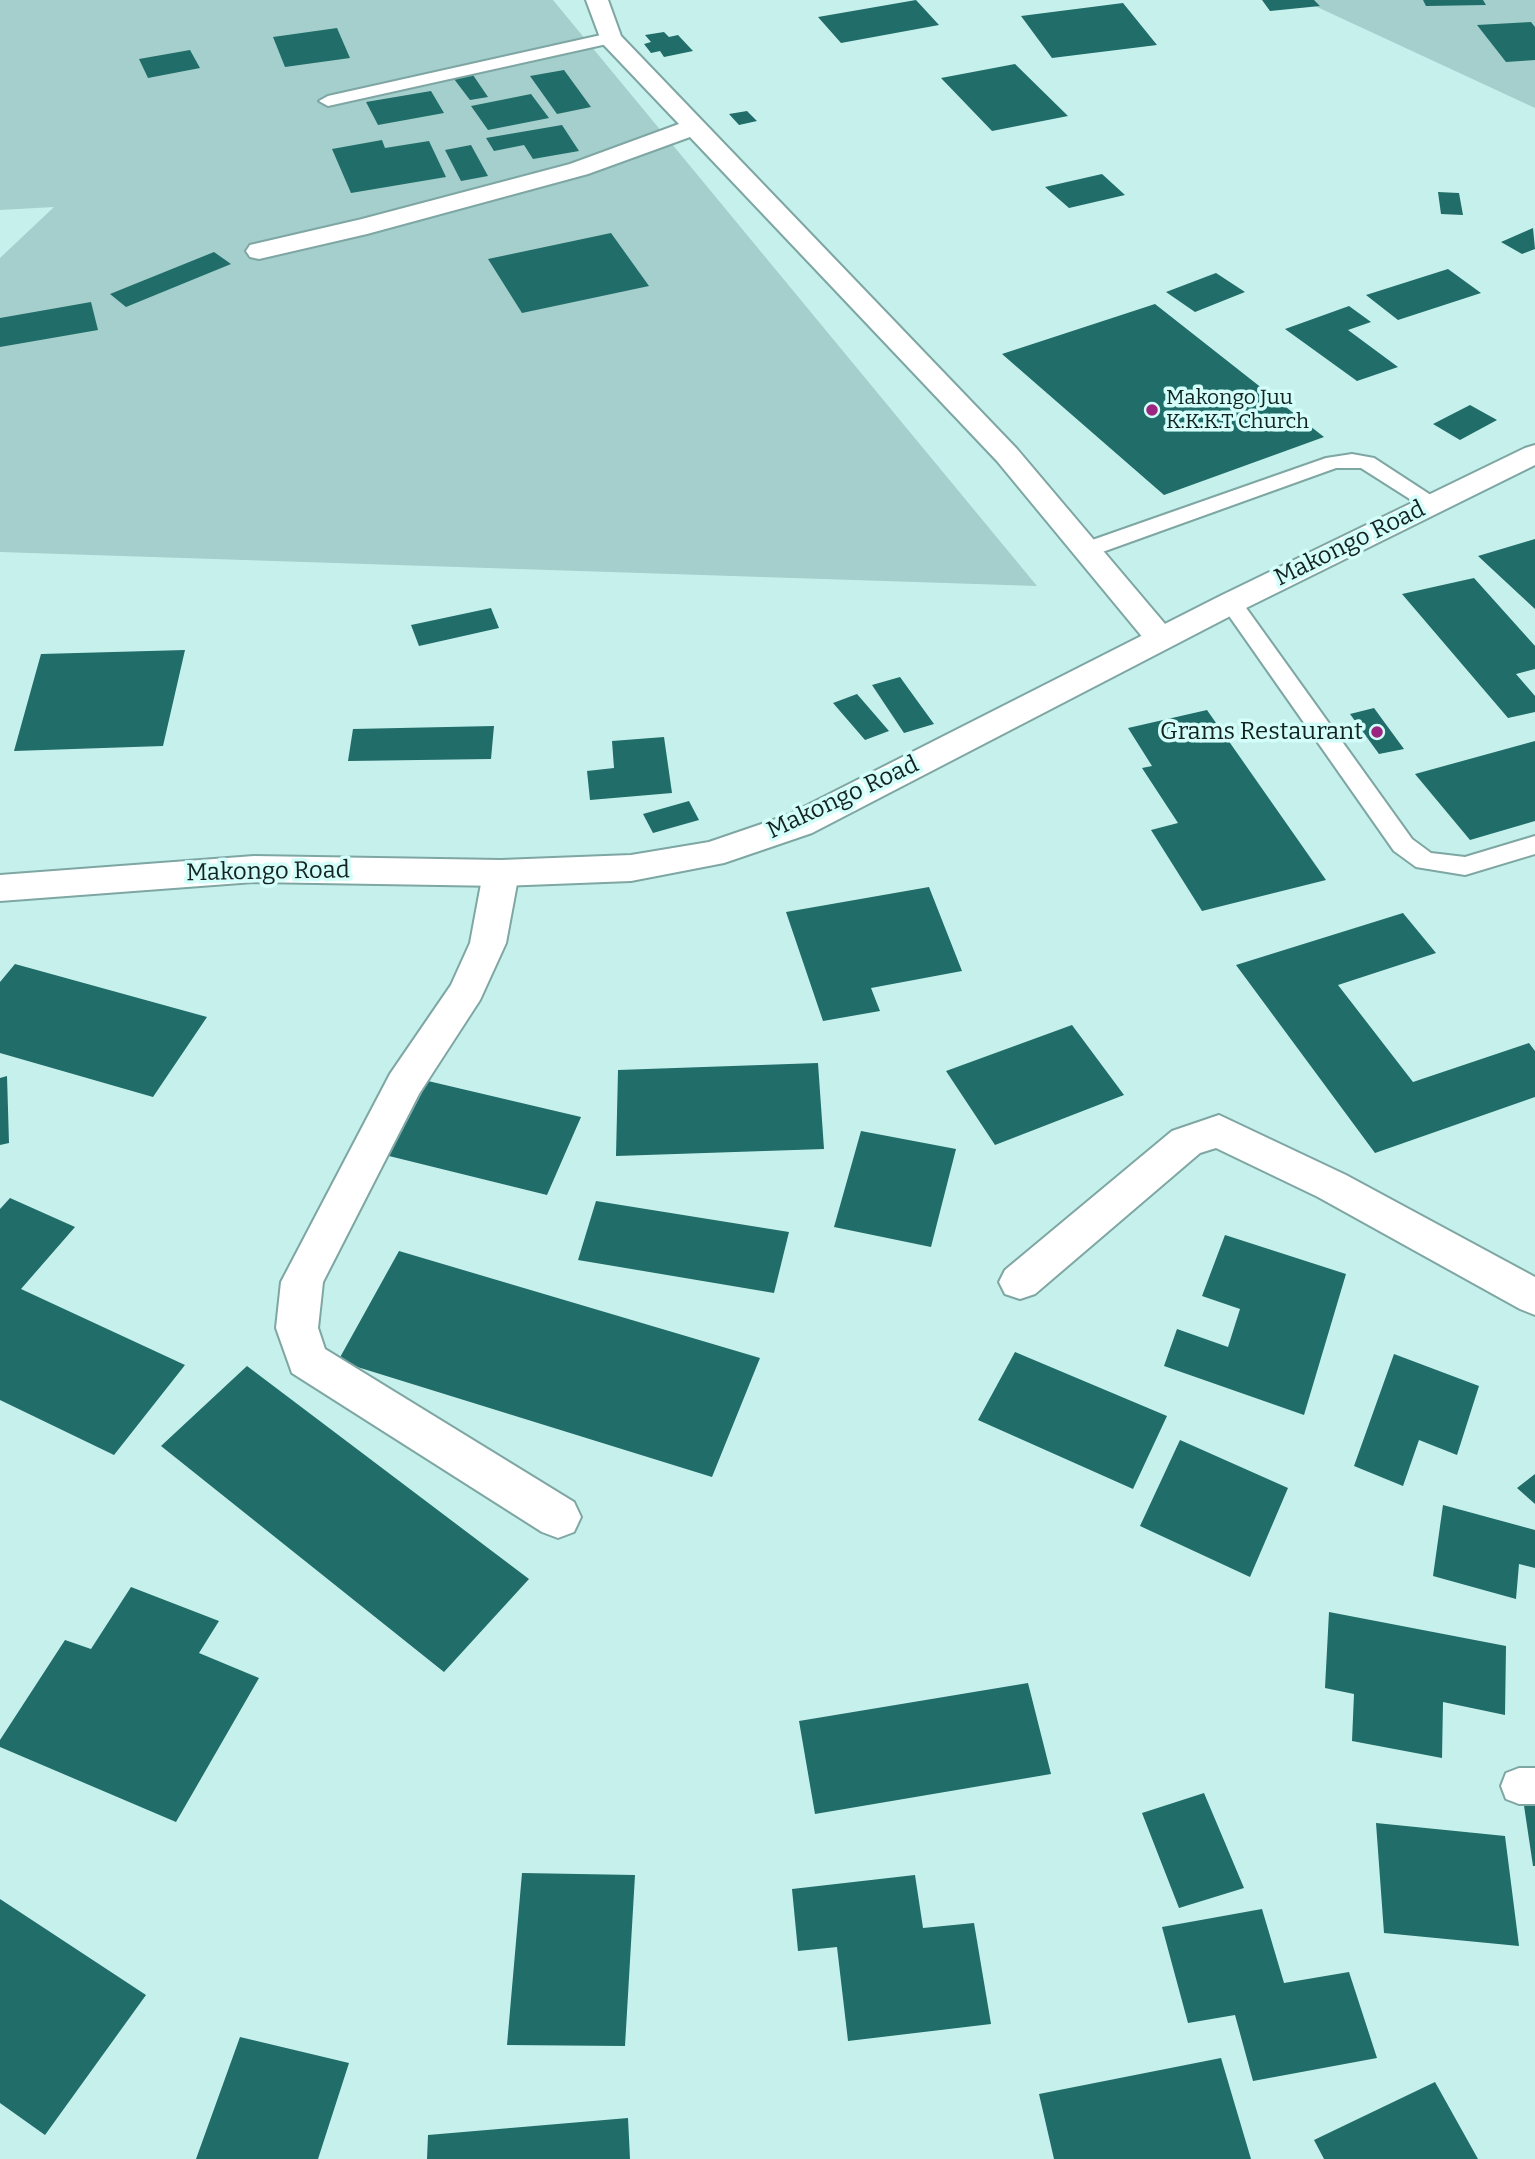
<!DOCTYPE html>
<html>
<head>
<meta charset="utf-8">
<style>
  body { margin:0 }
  canvas { display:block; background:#c6f0ec }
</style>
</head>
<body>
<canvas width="1535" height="2159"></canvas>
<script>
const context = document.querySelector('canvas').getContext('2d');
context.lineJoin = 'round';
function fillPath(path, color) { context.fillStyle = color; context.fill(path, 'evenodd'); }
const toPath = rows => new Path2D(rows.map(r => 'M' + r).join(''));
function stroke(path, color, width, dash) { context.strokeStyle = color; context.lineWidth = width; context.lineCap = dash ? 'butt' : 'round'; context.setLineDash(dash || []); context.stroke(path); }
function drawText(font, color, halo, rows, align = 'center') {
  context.font = font + ' Bitter,serif'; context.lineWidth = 7; context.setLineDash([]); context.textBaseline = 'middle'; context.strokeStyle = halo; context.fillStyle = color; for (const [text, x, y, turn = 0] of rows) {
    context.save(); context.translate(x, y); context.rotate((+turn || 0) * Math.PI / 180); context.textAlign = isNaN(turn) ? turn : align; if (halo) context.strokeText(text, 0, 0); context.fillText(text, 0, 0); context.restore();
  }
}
fillPath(toPath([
  [0,0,553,0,1037,586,0,552,0,258,54,207,0,210],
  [1302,0,1535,0,1535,108]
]), '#a5cfcc');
fillPath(toPath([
  [916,0,939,25,841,43,818,17],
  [1262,0,1314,0,1320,6,1270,11],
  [1423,0,1483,0,1486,5,1426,6],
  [1123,3,1157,45,1052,58,1021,16],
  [1531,22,1535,27,1535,60,1506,62,1477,25],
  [337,28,350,58,285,67,273,37],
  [664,32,669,37,678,35,693,51,664,57,660,51,651,53,644,44,651,42,645,35],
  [190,50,200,68,148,78,139,59],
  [1015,64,1068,116,992,131,941,78],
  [564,70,591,107,557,114,530,76],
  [473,75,488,97,470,100,454,79],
  [431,91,444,113,378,125,366,102],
  [531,94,549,118,488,130,471,106],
  [747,111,757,121,739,125,729,114],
  [562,125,579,151,533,159,524,145,494,151,486,138],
  [382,140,385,148,429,141,446,177,351,193,332,149],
  [471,145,488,176,461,181,445,150],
  [1102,174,1125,195,1069,208,1045,187],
  [1438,192,1459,193,1463,215,1441,214],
  [1533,228,1535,249,1522,254,1501,242],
  [611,233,649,286,522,313,488,259],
  [214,252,231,264,126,307,110,294],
  [1448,269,1481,293,1398,320,1366,295],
  [1216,273,1245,292,1195,312,1166,292],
  [91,302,98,330,0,347,0,318],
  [1155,304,1324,437,1164,495,1002,354],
  [1349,306,1371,322,1348,330,1398,367,1357,381,1285,329],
  [1470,405,1497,420,1460,440,1433,424],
  [1535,539,1535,609,1478,556],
  [1474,578,1535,646,1535,669,1516,674,1535,696,1535,712,1508,718,1402,594],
  [491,608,499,628,419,646,411,625],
  [185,650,163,746,14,751,41,654],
  [900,677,934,724,904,733,872,685],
  [857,694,889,731,865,740,833,703],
  [1374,708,1404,749,1379,754,1350,714],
  [1207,710,1326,880,1202,911,1151,830,1178,823,1142,768,1152,766,1128,728],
  [494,726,491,759,348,761,353,729],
  [664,737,672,793,590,800,587,771,614,768,612,741],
  [1535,741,1535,821,1470,840,1415,774],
  [689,801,699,820,653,833,643,814],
  [929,887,962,971,871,988,880,1011,823,1021,786,912],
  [1403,913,1436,953,1338,985,1413,1082,1529,1043,1535,1051,1535,1097,1375,1153,1236,965],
  [15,964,207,1017,153,1097,0,1053,0,982],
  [1072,1025,1124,1095,995,1145,946,1071],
  [818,1063,824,1149,616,1156,618,1070],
  [7,1076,9,1143,0,1145,0,1078],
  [428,1081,581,1117,547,1195,389,1156],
  [861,1131,956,1149,931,1247,834,1227],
  [10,1198,75,1227,21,1289,185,1365,114,1455,0,1400,0,1209],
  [596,1201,789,1232,774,1293,578,1260],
  [1225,1235,1346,1274,1304,1415,1164,1366,1177,1329,1228,1347,1240,1309,1202,1296],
  [399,1251,760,1358,712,1477,338,1361],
  [1015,1352,1167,1416,1133,1489,978,1420],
  [1394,1354,1479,1386,1457,1455,1419,1440,1403,1486,1354,1466],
  [247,1366,529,1579,444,1672,161,1446],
  [1180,1440,1288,1488,1250,1577,1140,1526],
  [1535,1474,1535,1504,1517,1488],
  [1443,1505,1535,1530,1535,1568,1519,1564,1516,1599,1433,1576],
  [131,1587,219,1621,199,1653,259,1678,176,1822,0,1747,0,1740,65,1640,91,1649],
  [1329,1612,1506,1646,1505,1715,1443,1702,1442,1758,1352,1741,1354,1694,1325,1688],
  [1028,1683,1051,1774,815,1814,799,1721],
  [1204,1793,1244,1888,1179,1908,1142,1813],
  [1523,1799,1535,1800,1535,1866,1533,1866],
  [1376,1823,1505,1836,1519,1946,1384,1933],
  [522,1873,635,1875,625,2046,507,2045],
  [915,1875,923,1928,974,1923,991,2024,848,2041,837,1947,798,1951,792,1889],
  [0,1899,146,1995,45,2135,0,2103],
  [1262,1909,1284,1983,1349,1972,1377,2058,1253,2081,1235,2015,1188,2023,1162,1927],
  [240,2037,349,2063,318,2159,196,2159],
  [1221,2058,1251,2159,1054,2159,1039,2094],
  [1435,2082,1478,2159,1324,2159,1314,2140],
  [628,2118,630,2159,427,2159,428,2135]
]), '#206d69');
const service = toPath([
  [610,33,618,38,616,42,328,106,319,101,328,96,610,33],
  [1352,454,1374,458,1443,503,1440,508,1424,508,1361,468,1336,468,1094,555,1078,555,1075,550,1078,545,1326,458,1352,454],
  [1231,596,1239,598,1412,839,1431,853,1465,857,1535,836,1535,854,1465,875,1416,867,1394,851,1220,603,1223,598,1231,596],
  [1519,1768,1535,1768,1535,1804,1519,1804,1506,1799,1501,1786,1506,1773,1519,1768]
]);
const minor = toPath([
  [586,0,608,0,621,36,1017,449,1171,631,1176,638,1171,645,1160,648,1149,645,997,461,690,137,588,174,367,234,259,259,250,257,246,251,250,245,362,219,570,164,679,124,602,43,586,0],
  [501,860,514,864,519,873,506,943,480,1000,419,1094,323,1282,318,1328,325,1349,574,1502,581,1517,574,1532,558,1538,542,1532,292,1373,276,1328,281,1282,390,1074,451,985,470,943,483,873,488,864,501,860],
  [1219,1115,1346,1175,1535,1277,1535,1315,1520,1309,1318,1197,1216,1148,1200,1153,1035,1294,1020,1299,1005,1294,999,1282,1005,1270,1172,1131,1219,1115]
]);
const tertiary = toPath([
  [1535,445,1535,465,1242,610,812,833,724,863,631,881,501,886,254,882,0,901,0,875,254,856,501,860,631,855,709,842,788,815,1220,596,1525,448,1535,445]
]);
stroke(service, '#7ea6a3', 4);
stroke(minor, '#7ea6a3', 4);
stroke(tertiary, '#7ea6a3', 4);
fillPath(service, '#fff');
fillPath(minor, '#fff');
fillPath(tertiary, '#fff');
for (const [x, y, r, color] of [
  [1152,410,7,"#9c257f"],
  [1377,732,7,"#9c257f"]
]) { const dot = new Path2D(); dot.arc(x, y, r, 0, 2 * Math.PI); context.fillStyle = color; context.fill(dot); stroke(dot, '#d3fefa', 2.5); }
drawText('21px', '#132322', '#d3fefa', [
  ["Makongo Juu",1166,398],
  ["K.K.K.T Church",1166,422]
], 'left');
drawText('24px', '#132322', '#d3fefa', [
  ["Makongo Road",1350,544,-26],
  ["Makongo Road",843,798,-25],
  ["Makongo Road",268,872,-1]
]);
drawText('24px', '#132322', '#d3fefa', [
  ["Grams Restaurant",1363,732]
], 'right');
</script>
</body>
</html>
